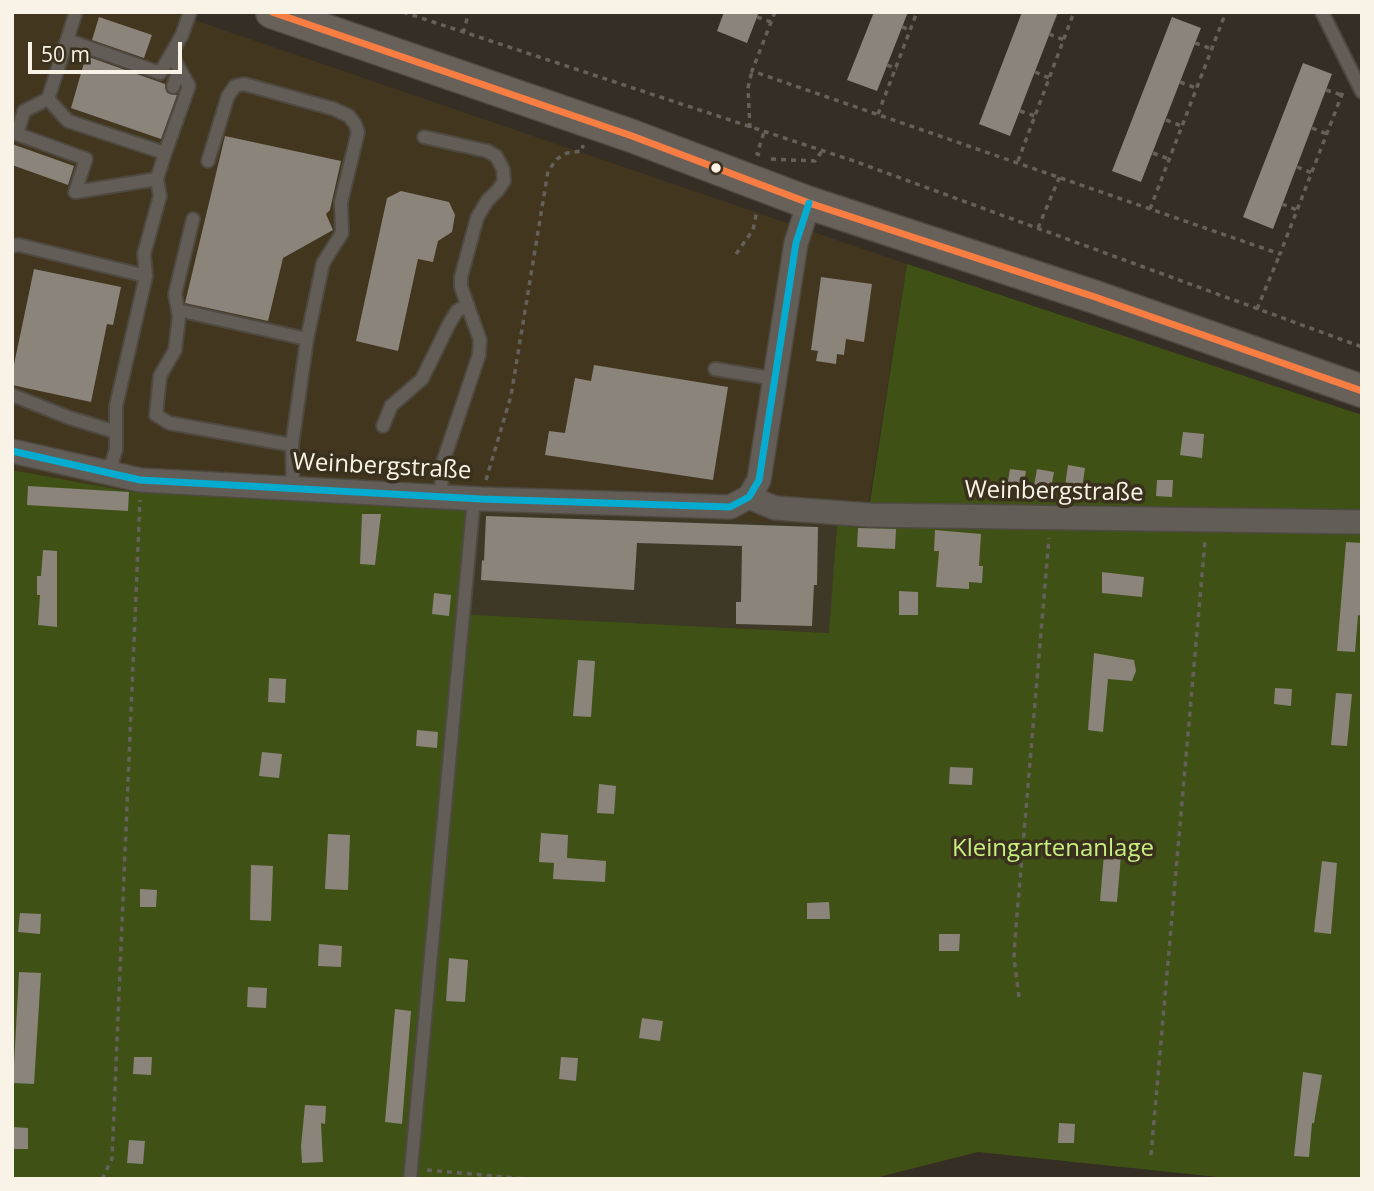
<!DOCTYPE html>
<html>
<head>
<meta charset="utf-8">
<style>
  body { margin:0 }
  #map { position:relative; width:1374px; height:1191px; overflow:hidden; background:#342e24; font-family:"Open Sans",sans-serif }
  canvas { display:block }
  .frame { position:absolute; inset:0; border:14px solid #f9f3e7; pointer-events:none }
  .scale { position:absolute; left:28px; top:42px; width:154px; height:32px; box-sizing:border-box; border:4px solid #f9f3e7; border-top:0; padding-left:9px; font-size:21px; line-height:24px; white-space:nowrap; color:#f9f3e7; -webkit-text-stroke:5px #3a301e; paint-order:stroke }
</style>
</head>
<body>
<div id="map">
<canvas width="1374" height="1191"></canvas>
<div class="frame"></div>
<div class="scale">50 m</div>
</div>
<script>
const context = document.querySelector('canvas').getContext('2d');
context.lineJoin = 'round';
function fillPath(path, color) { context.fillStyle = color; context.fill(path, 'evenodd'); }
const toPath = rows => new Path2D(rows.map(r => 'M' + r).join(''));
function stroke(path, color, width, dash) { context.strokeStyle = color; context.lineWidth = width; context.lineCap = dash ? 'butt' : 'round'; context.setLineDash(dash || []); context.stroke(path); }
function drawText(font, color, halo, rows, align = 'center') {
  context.font = font + ' "Open Sans",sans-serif'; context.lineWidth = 7; context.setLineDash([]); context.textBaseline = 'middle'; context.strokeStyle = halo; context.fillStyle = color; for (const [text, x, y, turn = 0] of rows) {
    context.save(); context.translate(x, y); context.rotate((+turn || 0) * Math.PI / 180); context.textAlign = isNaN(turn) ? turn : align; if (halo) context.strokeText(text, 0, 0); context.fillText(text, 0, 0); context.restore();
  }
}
fillPath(toPath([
  [12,12,171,12,907,264,865,528,126,491,12,470]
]), '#43361f');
fillPath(toPath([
  [466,508,837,525,830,633,456,614]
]), '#3e3827');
fillPath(toPath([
  [907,264,1362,415,1362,1179,1237,1179,978,1152,871,1179,12,1179,12,470,127,491,466,508,456,614,829,633,837,525,866,528]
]), '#3f5115');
fillPath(toPath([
  [724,12,759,12,747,43,717,31],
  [874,12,908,12,877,91,847,80],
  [1022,12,1058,12,1010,136,979,124],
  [99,17,152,35,144,58,92,40],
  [1172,17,1201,28,1141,182,1112,171],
  [86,56,165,84,167,93,177,95,161,139,71,108],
  [1303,63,1332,74,1273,229,1243,217],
  [225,136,341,161,330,210,326,214,333,230,283,258,268,321,185,303],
  [12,144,74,166,68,185,12,165],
  [401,191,449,202,455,215,452,232,438,241,433,262,418,259,398,351,356,341,387,198],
  [34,269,121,287,113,325,107,324,91,402,12,385,12,374],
  [821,277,872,284,864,342,846,339,844,355,837,354,836,364,816,361,818,351,811,350],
  [594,365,728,387,713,480,545,455,549,431,565,433,575,378,591,381],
  [1183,432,1204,434,1202,458,1180,455],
  [1068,465,1085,468,1082,489,1065,486],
  [1010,469,1026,471,1023,489,1007,487],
  [1037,469,1054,472,1051,489,1034,486],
  [1157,480,1173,480,1172,497,1156,496],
  [28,486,129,492,128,511,27,505],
  [362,514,381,514,375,565,360,564],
  [486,516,818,527,817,585,814,585,812,626,736,624,736,602,741,602,742,546,637,543,634,590,481,580,482,560,484,561],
  [858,528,896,529,895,549,857,547],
  [935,530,981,534,979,566,983,566,982,583,969,582,969,589,936,587,939,551,934,551],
  [1346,542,1362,543,1362,616,1358,615,1355,652,1337,651],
  [43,550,57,551,57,627,38,625,40,595,37,595,37,576,41,576],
  [1102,572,1144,577,1142,597,1102,593],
  [899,591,918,592,918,615,899,615],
  [434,593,451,595,449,616,432,614],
  [1094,653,1134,660,1136,671,1132,681,1108,679,1103,732,1088,730],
  [578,660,595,661,591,717,573,716],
  [269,678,286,679,285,703,268,702],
  [1275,688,1292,689,1291,706,1274,704],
  [1336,693,1352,694,1347,746,1331,745],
  [417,730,438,732,437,748,416,746],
  [262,752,282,754,279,778,259,776],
  [950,767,973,768,972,785,949,784],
  [599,784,616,786,614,814,597,813],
  [541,833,568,835,567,858,606,861,605,882,553,879,554,863,539,862],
  [328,834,350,835,348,890,325,889],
  [1104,854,1121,855,1117,902,1100,901],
  [1322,861,1337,863,1331,934,1314,932],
  [251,865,273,866,271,921,250,920],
  [140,889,157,890,156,907,140,907],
  [829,902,830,919,807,919,807,903],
  [20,913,41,914,40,934,18,932],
  [939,934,960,934,959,951,939,951],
  [319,944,342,946,341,967,318,966],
  [449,958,468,960,465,1002,446,1001],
  [19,972,41,973,34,1084,13,1083],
  [248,987,267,988,266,1008,247,1007],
  [395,1009,411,1011,402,1124,385,1122],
  [642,1018,663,1021,660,1041,639,1038],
  [134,1057,152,1057,151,1075,133,1074],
  [561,1057,578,1058,576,1081,559,1079],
  [1303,1072,1322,1075,1314,1123,1312,1123,1309,1157,1294,1156],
  [305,1105,326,1106,325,1124,321,1123,323,1162,302,1163,301,1146],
  [1059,1123,1075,1124,1074,1143,1058,1143],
  [12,1127,28,1128,28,1149,12,1149],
  [129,1140,145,1141,143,1164,127,1163]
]), '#8a847b');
const service = toPath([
  [76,12,67,40,160,73,182,35,190,12],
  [1322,12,1362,92],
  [67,40,48,99,68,121,165,153,189,86,171,54],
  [173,87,179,69],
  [48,99,24,111,17,134,86,159,75,192,157,179,165,153],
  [424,137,487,151,496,156,503,169,504,181,498,190,487,201,477,218,461,277,461,287,480,340,479,355,442,465,441,496],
  [208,161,228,96,235,86,244,84,334,109,349,116,355,124,358,132,341,202,342,233,323,263,307,339,292,445,293,488],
  [193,219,175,294,179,317,175,350,160,376,156,415,169,423,292,445],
  [12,246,19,245,146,276],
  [178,310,307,339],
  [715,369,776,379],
  [12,395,70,418,116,432],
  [383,426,391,406,422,379,449,324,457,311,467,305],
  [109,473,116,449,116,406,146,276,144,254,160,196,157,179],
  [410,1179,474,498]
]);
const minor = toPath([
  [12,451,140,480,481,499,730,507,749,497,759,480,796,243,809,203],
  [749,497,775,508,869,515,1362,522]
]);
const secondary = toPath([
  [272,12,632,136,809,203,1095,297,1362,391]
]);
stroke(service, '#4f4a41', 16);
stroke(minor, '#4f4a41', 26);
stroke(secondary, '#4f4a41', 35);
stroke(toPath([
  [403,12,854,161,1362,347],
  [775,12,752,71,1280,254,1343,92],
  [757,17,771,22],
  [902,27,911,30],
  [463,33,469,12],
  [1049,34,1064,40],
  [1195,43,1212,49],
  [887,65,897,69],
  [1035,72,1049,78],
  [1180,82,1196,88],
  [1326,90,1342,95],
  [1020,111,1035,116],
  [878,114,917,12],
  [1166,120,1182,126],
  [750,128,748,88,752,71],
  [1312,128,1327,134],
  [1153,153,1169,159],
  [760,155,757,154,764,132],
  [771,159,815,161,822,151],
  [1018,161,1074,12],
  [1297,167,1312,173],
  [1282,204,1297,210],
  [1150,209,1226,12],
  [1038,228,1060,176],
  [736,254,753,230,757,210],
  [1257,309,1280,254],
  [486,480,511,396,548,171,557,159,567,153,582,151,583,145],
  [1019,997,1014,958,1015,939,1049,538],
  [1151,1155,1205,541],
  [427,1170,526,1179],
  [102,1179,112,1159,140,500]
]), '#65615a', 3.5, [5, 5]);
stroke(service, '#625d56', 12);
stroke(minor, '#625d56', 23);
stroke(secondary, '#68615a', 32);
stroke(toPath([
  [272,12,632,136,809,203,1095,297,1362,391]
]), '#f77d43', 7);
stroke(toPath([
  [12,451,140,480,481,499,730,507,749,497,759,480,796,243,809,203]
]), '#06acd0', 7);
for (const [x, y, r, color] of [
  [716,168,6,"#f9f3e7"]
]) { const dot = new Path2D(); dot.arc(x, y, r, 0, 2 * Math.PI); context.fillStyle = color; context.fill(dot); stroke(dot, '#3a301e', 2.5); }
drawText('24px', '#f9f3e7', '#3a301e', [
  ["Weinbergstraße",382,467,3],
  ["Weinbergstraße",1054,492,1]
]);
drawText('24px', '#c7ef7f', '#3a301e', [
  ["Kleingartenanlage",1053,849]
]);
</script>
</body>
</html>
